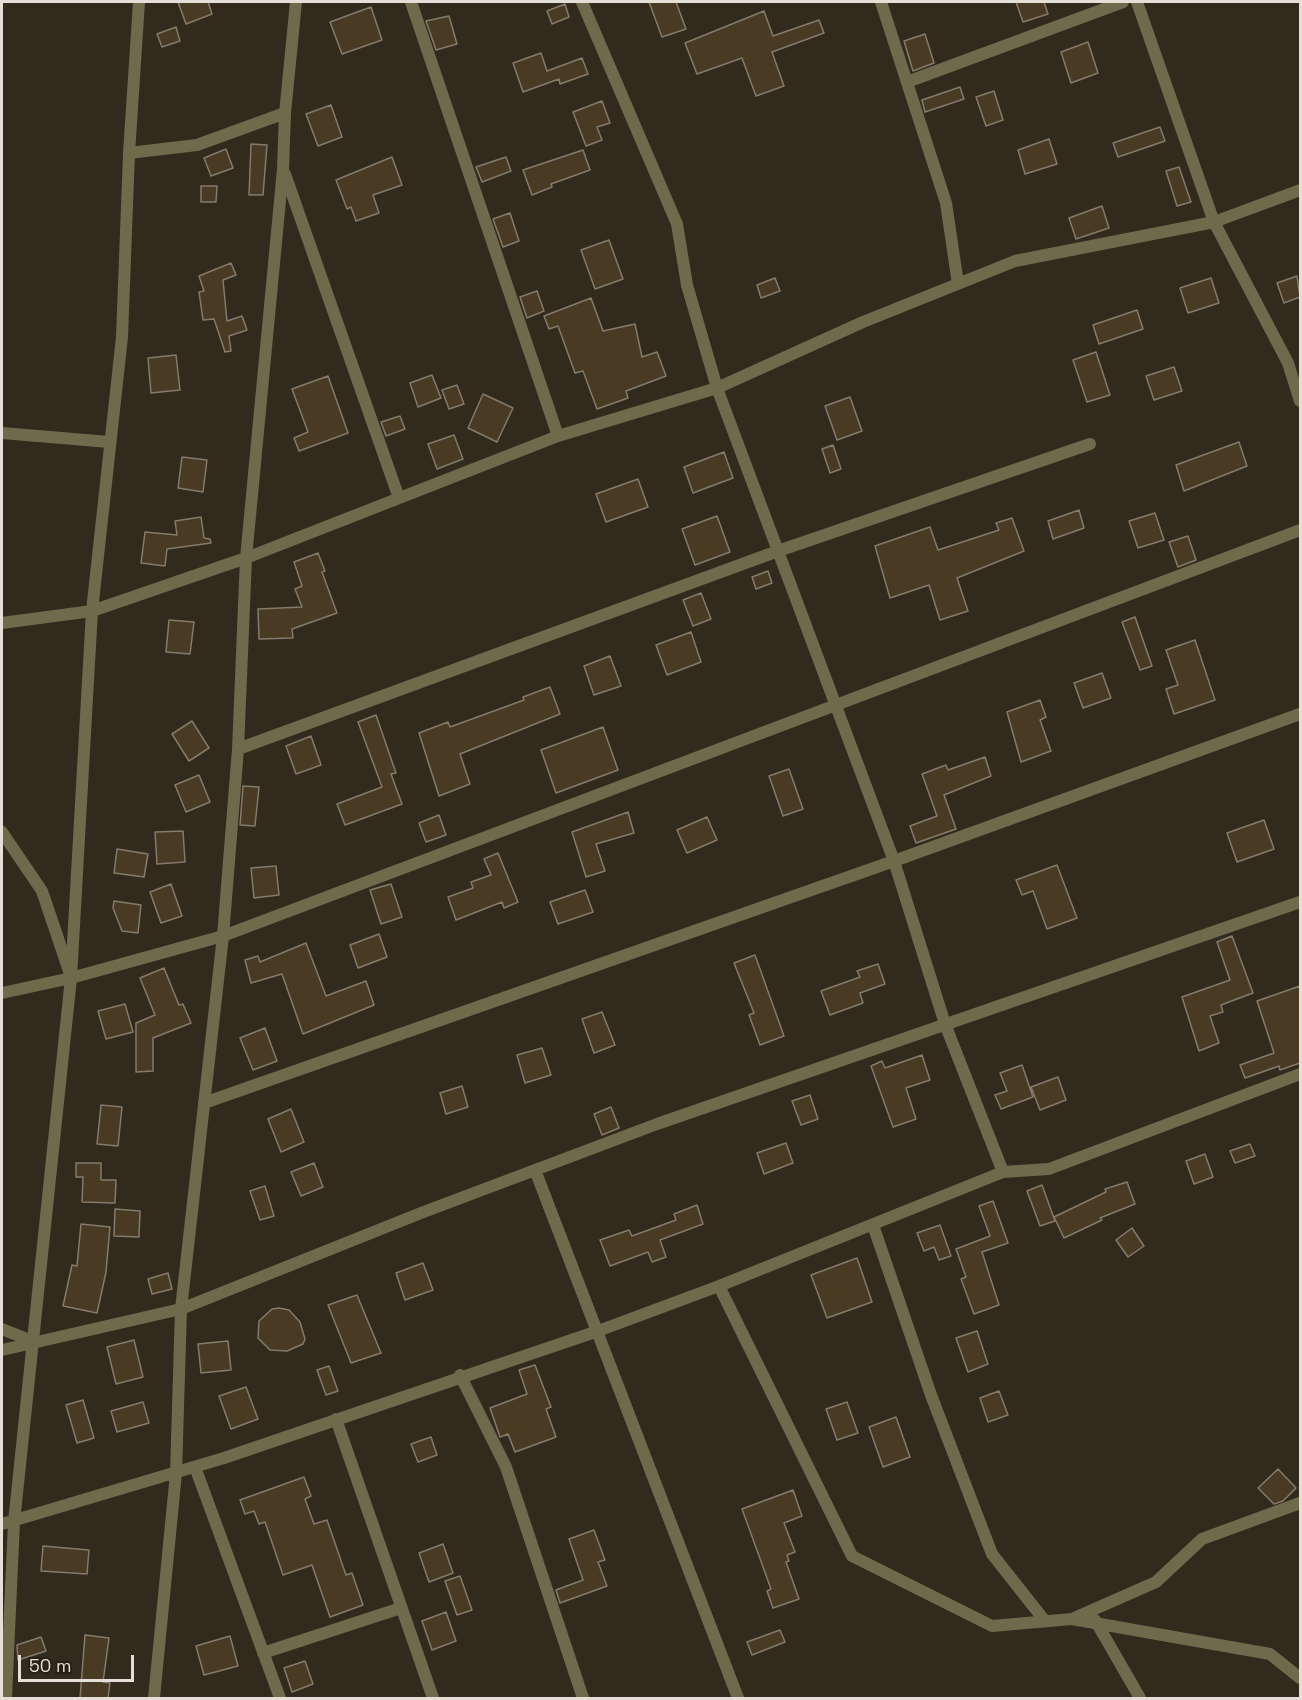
<!DOCTYPE html>
<html>
<head>
<meta charset="utf-8">
<style>
  body { margin:0 }
  #map { position:relative; width:1302px; height:1700px; overflow:hidden; background:#312a1d; font-family:"Space Grotesk",sans-serif }
  canvas { display:block }
  .frame { position:absolute; inset:0; border:3px solid #e4dfd7; pointer-events:none }
  .scale { position:absolute; left:18px; top:1655px; width:116px; height:27px; box-sizing:border-box; border:3px solid #e4dfd7; border-top:0; padding-left:8px; font-size:18px; line-height:21px; white-space:nowrap; color:#e4dfd7; -webkit-text-stroke:4px #272014; paint-order:stroke }
</style>
</head>
<body>
<div id="map">
<canvas width="1302" height="1700"></canvas>
<div class="frame"></div>
<div class="scale">50 m</div>
</div>
<script>
const context = document.querySelector('canvas').getContext('2d');
context.lineJoin = 'round';
function fillPath(path, color) { context.fillStyle = color; context.fill(path, 'evenodd'); }
const toPath = rows => new Path2D(rows.map(r => 'M' + r).join(''));
function stroke(path, color, width, dash) { context.strokeStyle = color; context.lineWidth = width; context.lineCap = dash ? 'butt' : 'round'; context.setLineDash(dash || []); context.stroke(path); }
const building = toPath([
  [178,2,208,2,212,14,186,24,178,2],
  [649,2,676,2,686,29,662,37,649,2],
  [1016,2,1044,2,1048,14,1023,22,1016,2],
  [565,4,569,17,552,24,547,11,565,4],
  [371,7,382,40,342,54,330,22,371,7],
  [764,11,773,36,819,20,824,33,772,52,784,86,756,96,742,58,697,74,685,43,764,11],
  [449,16,457,44,436,50,426,21,449,16],
  [176,27,180,41,162,47,157,34,176,27],
  [925,34,934,63,913,71,904,41,925,34],
  [1088,42,1098,73,1071,83,1061,52,1088,42],
  [541,53,547,71,582,58,588,74,560,84,559,79,523,92,513,63,541,53],
  [960,87,964,99,925,112,922,100,960,87],
  [994,91,1003,120,986,126,976,97,994,91],
  [602,101,610,123,597,127,602,140,586,146,573,112,602,101],
  [331,105,342,137,318,146,306,114,331,105],
  [1160,127,1165,141,1118,157,1113,143,1160,127],
  [1049,139,1057,164,1025,174,1018,150,1049,139],
  [251,144,267,145,263,195,249,195,251,144],
  [226,149,233,168,211,176,204,158,226,149],
  [583,150,590,170,551,184,552,187,532,195,523,170,583,150],
  [392,157,402,185,373,195,379,213,356,221,351,207,347,209,336,180,392,157],
  [506,157,511,171,482,182,476,167,506,157],
  [1179,167,1191,202,1177,206,1166,171,1179,167],
  [201,186,217,186,216,202,201,202,201,186],
  [1102,206,1109,228,1076,239,1069,218,1102,206],
  [510,213,519,241,503,247,493,219,510,213],
  [609,240,623,279,595,289,581,250,609,240],
  [231,263,236,275,223,280,227,321,242,316,247,330,229,336,231,351,225,352,214,319,203,320,199,292,204,291,199,276,231,263],
  [1297,276,1300,297,1284,303,1277,283,1297,276],
  [775,278,780,291,761,298,757,285,775,278],
  [1211,278,1219,303,1188,313,1180,288,1211,278],
  [537,291,544,311,527,318,520,297,537,291],
  [591,298,603,331,635,324,642,357,657,352,666,376,626,391,628,398,597,409,583,371,575,373,558,326,549,329,544,316,591,298],
  [1137,310,1143,329,1099,344,1093,325,1137,310],
  [1096,352,1110,395,1087,402,1073,360,1096,352],
  [176,355,180,390,151,393,148,358,176,355],
  [1174,367,1182,391,1154,400,1146,376,1174,367],
  [432,375,441,398,418,407,410,383,432,375],
  [328,376,348,433,299,451,294,438,308,432,292,389,328,376],
  [457,385,464,404,449,409,442,390,457,385],
  [483,394,513,408,497,442,468,428,483,394],
  [850,397,862,431,837,440,825,406,850,397],
  [400,416,405,429,386,436,381,422,400,416],
  [454,435,463,459,437,469,428,444,454,435],
  [1239,442,1247,466,1184,491,1176,465,1239,442],
  [833,445,841,469,830,473,822,449,833,445],
  [724,452,733,478,693,493,684,467,724,452],
  [182,457,207,460,203,492,178,488,182,457],
  [638,479,648,507,606,522,596,494,638,479],
  [1079,510,1084,528,1053,539,1048,521,1079,510],
  [1155,513,1164,540,1138,548,1129,521,1155,513],
  [717,516,730,552,695,565,682,529,717,516],
  [201,517,204,538,210,539,211,543,167,549,165,566,141,563,145,532,177,535,175,521,201,517],
  [1012,518,1024,551,957,578,968,611,940,620,929,585,890,598,875,546,930,527,938,550,999,530,996,523,1012,518],
  [1188,536,1196,560,1178,567,1169,542,1188,536],
  [318,553,325,571,322,572,337,613,292,629,293,638,259,639,258,609,302,607,295,589,302,586,294,562,318,553],
  [768,571,772,583,756,589,752,577,768,571],
  [701,593,711,619,693,626,683,600,701,593],
  [1135,617,1152,666,1140,670,1122,622,1135,617],
  [169,620,194,622,190,654,166,652,169,620],
  [691,632,701,662,667,675,656,645,691,632],
  [1195,640,1215,700,1174,714,1166,689,1178,685,1166,650,1195,640],
  [610,656,621,686,594,695,584,666,610,656],
  [1102,673,1111,698,1083,708,1074,683,1102,673],
  [550,687,560,714,460,754,470,784,439,796,419,733,448,722,450,727,524,700,523,697,550,687],
  [1040,700,1046,717,1040,720,1051,751,1021,762,1007,712,1040,700],
  [376,715,396,773,391,774,402,804,345,825,337,804,382,787,358,722,376,715],
  [192,721,209,748,189,761,172,734,192,721],
  [603,727,618,770,556,793,541,750,603,727],
  [311,736,321,765,296,774,286,746,311,736],
  [985,757,991,776,944,795,956,829,916,843,910,826,937,816,922,774,946,765,948,770,985,757],
  [789,769,803,809,783,816,769,776,789,769],
  [199,775,210,802,186,812,175,785,199,775],
  [243,786,259,787,255,826,240,825,243,786],
  [628,812,634,833,596,844,605,871,586,877,572,832,628,812],
  [439,815,446,835,426,842,419,823,439,815],
  [707,817,717,840,687,853,677,830,707,817],
  [1264,820,1274,849,1237,862,1227,833,1264,820],
  [183,831,185,862,157,864,155,832,183,831],
  [117,849,148,854,144,877,114,873,117,849],
  [498,853,518,902,504,908,502,902,456,920,448,897,473,888,471,882,491,875,484,859,498,853],
  [1057,865,1077,918,1047,929,1033,891,1022,895,1016,880,1057,865],
  [276,866,279,895,254,898,251,868,276,866],
  [171,884,182,916,161,923,150,892,171,884],
  [391,884,402,917,381,924,370,890,391,884],
  [585,890,593,912,558,924,550,902,585,890],
  [114,901,141,905,138,933,122,931,113,908,114,901],
  [379,934,387,957,358,968,350,945,379,934],
  [1232,936,1253,993,1221,1005,1223,1012,1210,1016,1219,1043,1199,1051,1182,997,1230,980,1217,942,1232,936],
  [306,943,326,996,366,981,374,1005,303,1034,282,974,251,983,245,960,258,956,260,962,306,943],
  [755,955,784,1036,760,1045,749,1015,754,1013,734,963,755,955],
  [878,964,885,984,860,993,863,1003,830,1015,821,991,860,977,857,971,878,964],
  [164,968,179,1005,183,1004,191,1023,153,1038,153,1071,136,1072,136,1023,155,1015,140,978,164,968],
  [1300,986,1300,1063,1280,1070,1279,1066,1245,1078,1240,1065,1274,1053,1257,1001,1300,986],
  [125,1004,133,1032,106,1039,98,1011,125,1004],
  [602,1012,615,1045,594,1053,582,1019,602,1012],
  [265,1028,277,1061,253,1070,240,1038,265,1028],
  [542,1048,551,1075,525,1083,517,1055,542,1048],
  [922,1055,930,1080,906,1088,916,1119,893,1127,871,1066,882,1061,885,1068,922,1055],
  [1022,1065,1033,1097,1001,1109,995,1095,1007,1091,1000,1073,1022,1065],
  [1058,1077,1066,1100,1040,1110,1031,1087,1058,1077],
  [462,1086,468,1107,446,1114,440,1093,462,1086],
  [810,1095,818,1119,801,1125,792,1101,810,1095],
  [101,1105,122,1107,118,1146,97,1144,101,1105],
  [611,1107,619,1128,602,1135,594,1114,611,1107],
  [291,1109,304,1142,281,1152,268,1119,291,1109],
  [786,1143,793,1163,764,1174,757,1153,786,1143],
  [1250,1144,1255,1156,1235,1163,1230,1151,1250,1144],
  [1205,1154,1213,1177,1194,1184,1186,1161,1205,1154],
  [76,1163,101,1163,101,1180,116,1180,115,1203,82,1202,83,1177,76,1177,76,1163],
  [314,1163,323,1187,301,1196,291,1172,314,1163],
  [1127,1182,1135,1204,1100,1218,1102,1220,1064,1238,1054,1217,1106,1192,1105,1189,1127,1182],
  [1042,1185,1055,1221,1040,1226,1027,1191,1042,1185],
  [265,1186,274,1216,260,1220,250,1191,265,1186],
  [993,1201,1008,1243,982,1252,999,1305,974,1314,961,1279,966,1277,956,1249,990,1236,979,1206,993,1201],
  [697,1205,703,1224,660,1240,666,1257,652,1262,648,1252,610,1266,600,1240,629,1230,632,1236,676,1220,674,1214,697,1205],
  [115,1209,140,1211,139,1237,114,1236,115,1209],
  [81,1224,110,1227,106,1272,97,1313,63,1306,72,1265,77,1266,81,1224],
  [940,1225,951,1256,939,1260,934,1247,924,1251,917,1233,940,1225],
  [1132,1228,1144,1246,1128,1257,1116,1240,1132,1228],
  [857,1258,872,1302,827,1318,811,1275,857,1258],
  [423,1263,433,1290,405,1300,396,1273,423,1263],
  [168,1273,172,1289,152,1294,148,1279,168,1273],
  [357,1295,381,1353,351,1363,328,1305,357,1295],
  [279,1308,289,1310,300,1322,305,1339,303,1344,287,1351,270,1350,258,1338,259,1321,272,1309,279,1308],
  [977,1331,988,1364,968,1372,956,1338,977,1331],
  [134,1340,143,1377,116,1384,107,1347,134,1340],
  [228,1341,231,1370,201,1373,198,1344,228,1341],
  [535,1365,551,1407,546,1409,556,1437,515,1452,508,1434,500,1437,490,1408,527,1394,519,1370,535,1365],
  [329,1366,338,1391,326,1395,317,1370,329,1366],
  [246,1387,258,1419,231,1429,219,1396,246,1387],
  [999,1391,1008,1415,988,1422,980,1398,999,1391],
  [83,1400,94,1438,77,1443,66,1405,83,1400],
  [143,1402,149,1423,117,1432,111,1411,143,1402],
  [847,1402,858,1433,837,1440,826,1409,847,1402],
  [896,1417,910,1457,883,1467,869,1427,896,1417],
  [431,1437,437,1455,418,1462,411,1444,431,1437],
  [1278,1469,1296,1488,1283,1501,1274,1504,1258,1488,1278,1469],
  [304,1477,311,1496,305,1499,314,1524,327,1520,346,1575,352,1573,363,1605,330,1617,312,1565,283,1575,265,1522,259,1524,254,1511,245,1514,240,1500,304,1477],
  [793,1490,802,1516,784,1523,795,1552,787,1555,789,1561,786,1562,799,1599,773,1608,767,1591,771,1589,742,1509,793,1490],
  [594,1530,605,1560,598,1562,607,1586,560,1603,556,1590,583,1580,569,1539,594,1530],
  [443,1544,453,1573,429,1582,419,1553,443,1544],
  [43,1546,89,1550,87,1574,41,1571,43,1546],
  [460,1576,472,1610,457,1615,445,1581,460,1576],
  [446,1612,456,1641,432,1650,422,1621,446,1612],
  [780,1630,785,1642,752,1655,747,1642,780,1630],
  [85,1635,109,1638,103,1682,110,1683,108,1698,80,1698,85,1635],
  [230,1636,238,1666,204,1675,196,1646,230,1636],
  [41,1637,46,1651,18,1660,17,1645,41,1637],
  [305,1661,313,1684,292,1692,284,1668,305,1661]
]);
fillPath(building, '#493b23');
stroke(building, '#847b6d', 1.5);
stroke(toPath([
  [411,2,558,436],
  [582,2,677,224,687,285,717,388,894,861,945,1024,1003,1172],
  [881,2,946,203,958,284],
  [1137,2,1214,222,1288,363,1300,401],
  [907,82,1123,2],
  [129,153,197,145,285,113],
  [285,174,399,498],
  [2,433,109,442],
  [2,623,92,611,246,558,558,436,717,388,863,322,1015,261,1214,222,1300,190],
  [238,749,778,551,1090,444],
  [2,832,42,891,69,971],
  [2,993,71,978,223,936,1300,530],
  [204,1103,894,861,1300,714],
  [535,1170,738,1698],
  [873,1225,931,1395,992,1554,1045,1621],
  [719,1286,1003,1172,1049,1169,1300,1074],
  [2,1329,32,1341],
  [2,1350,181,1309,421,1213,657,1124,1300,902],
  [460,1375,506,1467,583,1698],
  [336,1419,433,1698],
  [195,1467,280,1698],
  [2,1524,224,1458,598,1331,719,1286,852,1556,992,1626,1072,1619,1270,1654,1300,1678],
  [1072,1619,1156,1582,1202,1539,1300,1503],
  [1095,1620,1140,1698],
  [263,1653,401,1608],
  [6,1698,14,1522,71,978,92,611,122,337,129,153,139,2],
  [154,1698,176,1473,181,1309,223,936,238,749,246,558,283,169,285,113,296,2]
]), '#6f6a4b', 12);
</script>
</body>
</html>
